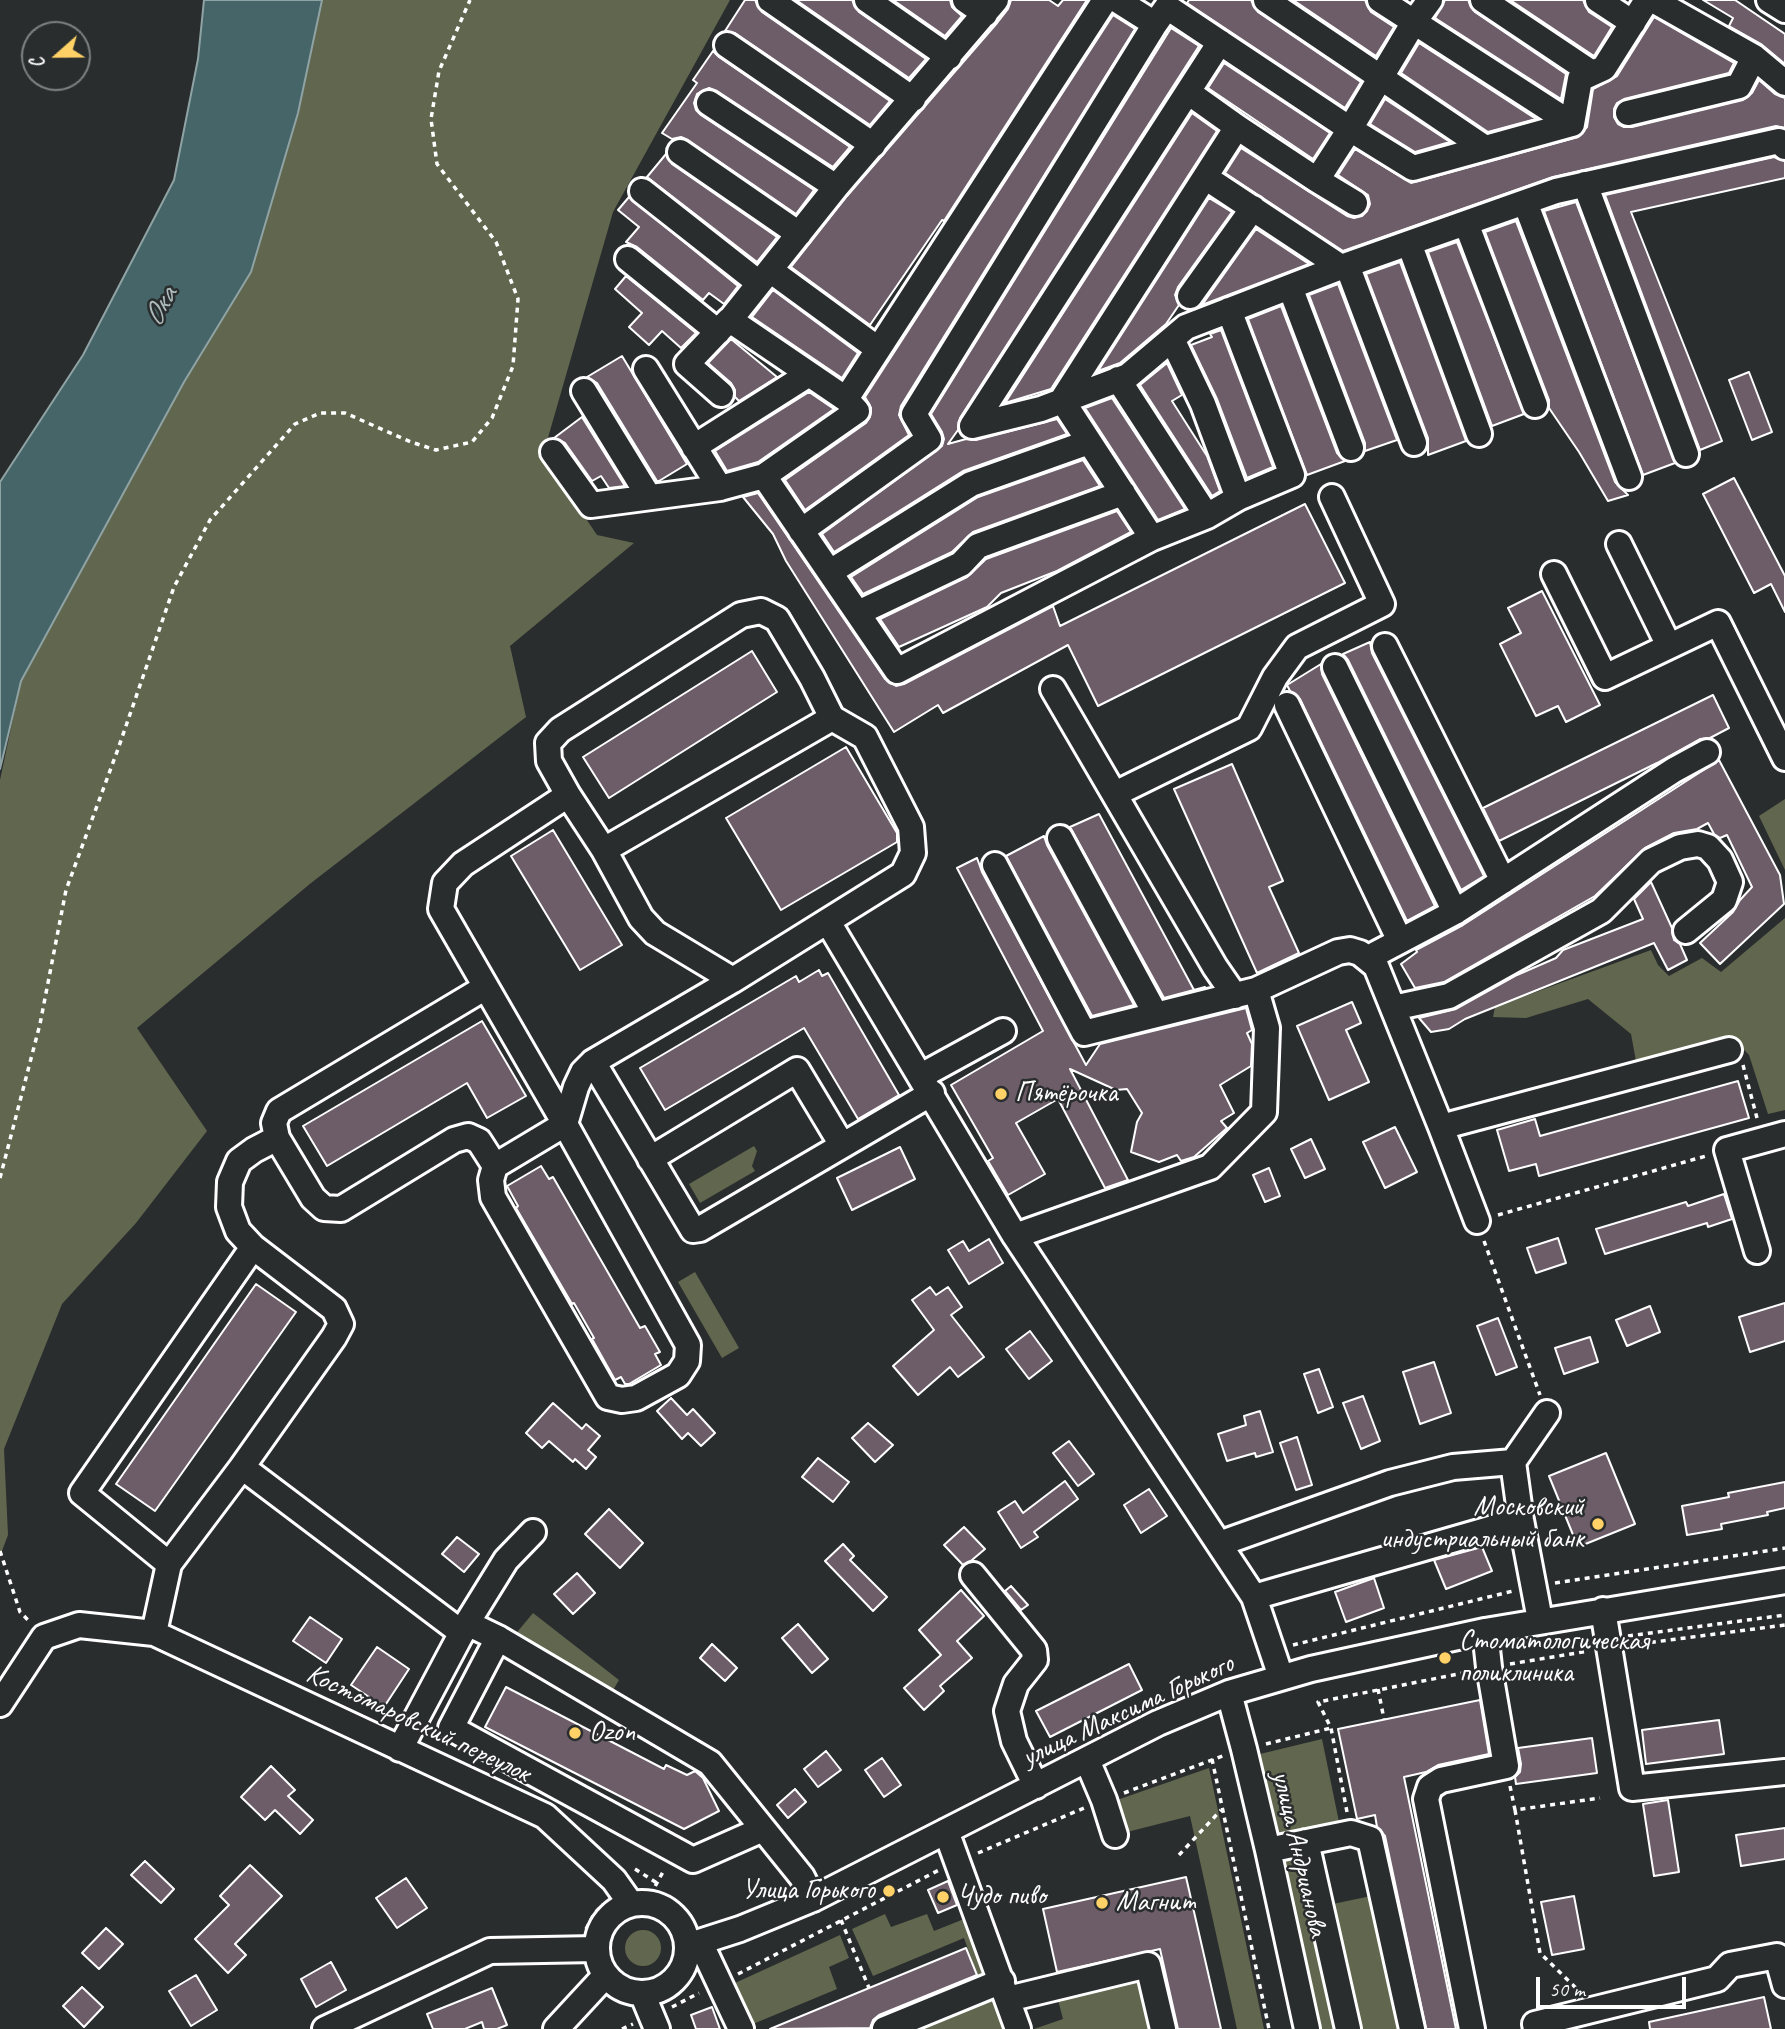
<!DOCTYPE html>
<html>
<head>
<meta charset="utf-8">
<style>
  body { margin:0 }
  #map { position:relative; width:1785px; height:2029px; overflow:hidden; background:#2a2d2e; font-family:Caveat,sans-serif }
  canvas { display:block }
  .north { position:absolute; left:21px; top:21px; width:70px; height:70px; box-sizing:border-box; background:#2a2d2e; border:2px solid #7f8182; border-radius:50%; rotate:249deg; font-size:19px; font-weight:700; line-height:28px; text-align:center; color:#fff }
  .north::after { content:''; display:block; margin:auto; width:24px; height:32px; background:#ffd166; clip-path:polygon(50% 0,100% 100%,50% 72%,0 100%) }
  .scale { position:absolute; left:1536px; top:1977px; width:150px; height:32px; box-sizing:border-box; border:4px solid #fff; border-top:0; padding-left:9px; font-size:21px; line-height:24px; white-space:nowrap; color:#fff; -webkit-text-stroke:5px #2a2d2e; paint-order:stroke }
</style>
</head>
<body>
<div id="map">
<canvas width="1785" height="2029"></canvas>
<div class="north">С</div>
<div class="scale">50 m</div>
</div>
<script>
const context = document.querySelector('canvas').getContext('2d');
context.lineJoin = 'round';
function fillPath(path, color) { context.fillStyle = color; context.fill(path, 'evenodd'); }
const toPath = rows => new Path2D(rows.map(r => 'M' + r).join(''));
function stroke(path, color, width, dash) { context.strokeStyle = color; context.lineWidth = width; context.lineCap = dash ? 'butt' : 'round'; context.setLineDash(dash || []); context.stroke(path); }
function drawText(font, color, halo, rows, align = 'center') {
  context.font = font + ' Caveat,sans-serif'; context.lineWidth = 5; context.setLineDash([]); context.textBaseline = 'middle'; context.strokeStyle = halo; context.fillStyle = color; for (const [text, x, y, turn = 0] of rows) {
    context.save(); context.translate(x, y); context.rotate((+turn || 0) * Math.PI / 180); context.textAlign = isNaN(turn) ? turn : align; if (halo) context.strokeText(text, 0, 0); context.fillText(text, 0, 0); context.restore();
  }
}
fillPath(toPath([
  [322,0,730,0,613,212,543,455,597,535,634,543,510,646,526,717,311,883,137,1028,207,1131,136,1223,62,1304,4,1449,8,1535,0,1556,0,780,21,681,184,382,251,272,298,113],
  [1785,799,1785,870,1759,816],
  [1785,918,1785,1110,1768,1114,1749,1055,1732,1037,1636,1061,1631,1034,1588,999,1526,1018,1493,1017,1495,1007,1651,950,1658,965,1669,976,1702,958,1721,972],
  [754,1146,757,1151,752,1166,755,1171,700,1203,689,1184],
  [695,1272,739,1348,722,1358,678,1282],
  [533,1613,619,1680,609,1697,509,1642],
  [1322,1739,1339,1822,1278,1836,1260,1754],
  [1209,1768,1264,2029,1237,2029,1190,1816,1127,1832,1117,1800],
  [1304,1850,1344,2029,1321,2029,1282,1856],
  [1371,1896,1398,2029,1353,2029,1328,1905],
  [885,1914,891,1927,927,1914,934,1931,964,1919,987,1980,980,1983,964,1938,873,1976,852,1929],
  '625 1948a18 18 0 1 1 36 0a18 18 0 1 1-36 0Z',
  [840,1935,849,1958,829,1967,837,1989,753,2024,735,1983],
  [1140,1978,1152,2029,1034,2029,1063,2019,1058,2000],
  [994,2000,1005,2029,923,2029]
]), '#60674e');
const water = toPath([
  [204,0,322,0,298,113,251,272,184,382,21,681,0,769,0,482,83,355,174,180,198,59,204,0]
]);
fillPath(water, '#466568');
stroke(water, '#90a3a4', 2);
const building = toPath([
  [745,0,755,0,762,12,890,101,870,125,735,33,725,31,745,0],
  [796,0,852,0,859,12,926,59,909,78,796,0],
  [893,0,950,0,952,7,962,16,945,36,893,0],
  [1011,0,1049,0,1058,6,1063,0,1087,0,944,221,942,220,870,325,791,267,847,196,997,23,1008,9,1011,0],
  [1189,0,1251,0,1258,12,1361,82,1345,108,1187,3,1189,0],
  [1293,0,1365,0,1371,12,1394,27,1376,56,1293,0],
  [1445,0,1468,0,1475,12,1566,74,1561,99,1435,18,1445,0],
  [1510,0,1583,0,1589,12,1612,27,1594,56,1510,0],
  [1703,0,1735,0,1785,34,1785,64,1761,44,1729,26,1733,18,1703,0],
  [1113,15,1135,29,901,406,899,415,909,435,805,510,785,480,866,423,870,417,871,408,865,397,1113,15],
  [1654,17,1734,63,1729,73,1624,99,1617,103,1614,109,1614,117,1618,124,1624,127,1632,127,1743,100,1752,93,1759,80,1775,94,1785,98,1785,128,1776,126,1553,177,1343,251,1225,173,1241,148,1347,216,1354,218,1362,216,1367,211,1370,204,1368,195,1338,175,1355,149,1411,183,1578,137,1587,127,1593,89,1617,76,1654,17],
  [1171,28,1199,46,960,418,958,430,948,444,966,439,976,440,1057,419,1067,434,963,471,834,552,822,534,942,446,944,439,942,432,931,414,1171,28],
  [1419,43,1536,119,1488,132,1401,73,1419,43],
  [713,51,719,57,850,147,833,167,717,91,709,88,697,94,694,103,696,110,701,115,814,190,796,214,688,140,681,137,672,139,662,133,697,83,693,80,713,51],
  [1224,63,1330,133,1313,159,1208,88,1224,63],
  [1385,99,1450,142,1415,152,1370,124,1385,99],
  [1192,113,1217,131,1051,389,1005,403,1192,113],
  [666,154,672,164,777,237,757,262,647,177,666,154],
  [1774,157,1785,161,1785,178,1631,212,1722,441,1700,450,1605,195,1774,157],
  [629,197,738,286,724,304,709,293,703,300,637,247,626,242,639,227,618,210,629,197],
  [1209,198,1232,212,1178,287,1175,295,1179,305,1166,324,1120,363,1098,371,1209,198],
  [1576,202,1675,463,1643,475,1544,211,1576,202],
  [1516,221,1615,482,1628,495,1608,501,1579,452,1549,408,1549,400,1485,232,1516,221],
  [1256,229,1309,264,1202,305,1256,229],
  [1457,242,1524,414,1492,426,1428,252,1457,242],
  [1400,262,1466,441,1428,455,1428,438,1366,274,1400,262],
  [626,276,696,333,681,348,662,331,649,345,629,327,642,313,615,289,626,276],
  [1338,284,1397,440,1365,451,1365,443,1309,295,1338,284],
  [773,290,858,353,842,378,752,317,773,290],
  [1281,306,1337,453,1345,461,1307,475,1248,319,1281,306],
  [1221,330,1273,467,1247,478,1217,399,1191,345,1212,337,1210,334,1221,330],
  [731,339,777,377,739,401,735,397,735,390,731,383,708,363,731,339],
  [622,356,687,464,659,481,657,481,597,383,587,377,622,356],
  [1167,363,1182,395,1172,401,1207,456,1220,491,1212,496,1140,385,1167,363],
  [1749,372,1772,432,1752,440,1729,380,1749,372],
  [809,392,834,409,758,462,727,471,715,451,809,392],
  [1112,398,1185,509,1158,520,1085,408,1112,398],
  [582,417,625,486,609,488,601,476,592,481,565,443,554,438,582,417],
  [1083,460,1100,486,973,532,952,552,863,594,851,577,978,497,1083,460],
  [1734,478,1785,576,1785,612,1771,584,1754,593,1703,494,1734,478],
  [758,493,885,679,896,686,904,684,1053,606,1060,626,1305,504,1345,583,1098,706,1068,645,943,713,938,705,894,732,786,561,773,534,743,497,758,493],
  [1117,511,1131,532,1057,571,1001,593,987,607,899,647,880,619,967,577,986,559,1117,511],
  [1542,591,1600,705,1566,722,1558,706,1536,716,1500,644,1521,633,1508,608,1542,591],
  [1370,642,1372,653,1484,876,1461,890,1348,660,1343,654,1370,642],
  [752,651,777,692,609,798,583,757,752,651],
  [1321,664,1322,674,1435,906,1407,921,1300,699,1290,691,1287,685,1321,664],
  [1713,695,1729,728,1710,738,1700,739,1657,763,1499,841,1483,808,1713,695],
  [846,747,897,833,897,842,781,910,726,818,846,747],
  [1719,760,1780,875,1784,904,1720,964,1700,943,1733,912,1740,900,1752,887,1727,835,1720,838,1714,834,1708,823,1697,829,1674,833,1645,848,1595,896,1444,982,1415,988,1401,964,1417,952,1416,950,1463,925,1719,760],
  [1232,764,1283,881,1269,887,1299,953,1257,973,1174,789,1232,764],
  [1099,814,1194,990,1205,987,1164,998,1070,827,1099,814],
  [553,830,622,945,580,970,511,856,553,830],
  [1044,836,1047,845,1134,1005,1092,1016,1006,856,1044,836],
  [977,858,982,872,1086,1065,1100,1044,1246,1008,1252,1030,1247,1033,1252,1044,1251,1066,1220,1085,1234,1113,1221,1121,1227,1128,1194,1157,1181,1161,1177,1155,1159,1162,1131,1152,1137,1122,1142,1113,1127,1089,1116,1090,1070,1069,1128,1180,1105,1188,1058,1099,1016,1123,1045,1174,1008,1195,988,1161,993,1158,951,1085,1043,1031,957,868,977,858],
  [1651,882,1672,928,1674,940,1680,944,1687,960,1668,970,1654,943,1465,1019,1449,1029,1431,1032,1419,1018,1456,1009,1517,975,1556,958,1563,950,1643,919,1634,899,1651,882],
  [819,970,822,976,828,973,899,1095,858,1119,804,1028,665,1110,640,1068,796,976,799,982,819,970],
  [1352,1002,1361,1023,1346,1030,1369,1082,1329,1100,1297,1026,1352,1002],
  [482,1021,526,1096,487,1118,467,1083,327,1166,303,1126,482,1021],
  [1738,1081,1749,1118,1539,1176,1536,1164,1509,1171,1497,1130,1535,1119,1540,1136,1738,1081],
  [1395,1127,1417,1172,1385,1188,1363,1142,1395,1127],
  [1311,1139,1325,1169,1305,1178,1291,1149,1311,1139],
  [900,1147,915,1179,852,1210,837,1178,900,1147],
  [541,1166,549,1179,553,1177,640,1328,645,1326,660,1352,655,1354,661,1365,629,1384,625,1384,621,1377,615,1380,592,1339,594,1338,574,1303,572,1304,516,1208,518,1206,507,1186,541,1166],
  [1269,1168,1280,1196,1265,1202,1253,1175,1269,1168],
  [1724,1194,1732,1219,1708,1227,1707,1223,1605,1254,1596,1229,1686,1202,1688,1206,1724,1194],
  [1558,1238,1566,1263,1536,1273,1527,1248,1558,1238],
  [989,1239,1003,1263,969,1284,948,1250,963,1241,969,1251,989,1239],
  [256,1284,296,1312,155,1511,116,1484,256,1284],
  [930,1287,936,1295,948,1287,962,1307,951,1315,984,1357,958,1377,950,1367,918,1395,893,1366,934,1330,912,1300,930,1287],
  [1785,1303,1785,1341,1750,1352,1739,1317,1785,1303],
  [1650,1306,1660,1332,1627,1346,1616,1320,1650,1306],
  [1498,1318,1517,1367,1496,1375,1477,1326,1498,1318],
  [1030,1331,1052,1361,1029,1379,1006,1349,1030,1331],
  [1590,1337,1598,1362,1564,1374,1555,1348,1590,1337],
  [1434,1362,1451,1413,1420,1424,1403,1372,1434,1362],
  [1319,1369,1333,1407,1318,1413,1304,1374,1319,1369],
  [1363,1396,1380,1441,1361,1449,1343,1403,1363,1396],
  [671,1398,687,1415,693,1409,715,1433,701,1446,688,1433,682,1439,657,1411,671,1398],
  [553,1403,582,1429,586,1424,600,1436,588,1450,596,1457,586,1469,575,1459,573,1462,549,1441,542,1448,526,1433,553,1403],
  [1260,1411,1273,1452,1256,1457,1255,1453,1227,1461,1218,1434,1246,1425,1244,1416,1260,1411],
  [868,1423,893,1445,875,1462,852,1438,868,1423],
  [1297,1437,1312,1485,1296,1490,1280,1443,1297,1437],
  [1069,1441,1094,1474,1078,1486,1053,1453,1069,1441],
  [1606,1453,1635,1524,1578,1547,1549,1476,1606,1453],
  [818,1458,849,1482,833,1502,802,1477,818,1458],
  [1065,1481,1078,1499,1034,1532,1038,1537,1021,1548,998,1512,1015,1501,1023,1513,1065,1481],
  [1785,1482,1785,1508,1767,1512,1768,1515,1721,1524,1722,1529,1687,1535,1682,1506,1729,1497,1728,1493,1785,1482],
  [1149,1489,1167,1516,1141,1533,1124,1505,1149,1489],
  [609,1509,643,1543,620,1568,585,1534,609,1509],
  [964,1527,985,1549,972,1560,963,1565,944,1545,964,1527],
  [457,1537,479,1554,464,1572,442,1554,457,1537],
  [843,1544,854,1556,850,1560,887,1597,873,1611,825,1561,843,1544],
  [1482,1547,1492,1571,1446,1589,1434,1560,1482,1547],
  [577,1573,595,1593,573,1614,554,1594,577,1573],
  [1374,1578,1384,1608,1346,1622,1335,1592,1374,1578],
  [1011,1586,1028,1605,1021,1610,1005,1591,1011,1586],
  [961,1590,984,1616,957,1641,972,1658,940,1686,944,1691,924,1710,904,1688,941,1655,919,1630,961,1590],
  [310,1617,342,1639,326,1663,293,1641,310,1617],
  [798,1624,828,1659,812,1673,782,1638,798,1624],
  [712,1644,737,1668,725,1681,700,1658,712,1644],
  [377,1647,409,1669,384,1707,351,1685,377,1647],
  [1129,1664,1142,1690,1050,1737,1036,1711,1129,1664],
  [506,1687,664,1769,666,1765,687,1775,695,1771,703,1778,719,1811,684,1829,485,1727,506,1687],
  [1480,1700,1489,1754,1438,1765,1426,1772,1404,1777,1456,2029,1426,2029,1385,1836,1377,1827,1375,1815,1357,1819,1338,1729,1480,1700],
  [1719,1720,1724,1754,1646,1764,1642,1730,1719,1720],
  [1592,1738,1597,1773,1516,1784,1515,1777,1520,1772,1521,1764,1518,1748,1592,1738],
  [826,1751,841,1770,818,1787,804,1769,826,1751],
  [882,1758,901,1785,884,1797,865,1770,882,1758],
  [271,1766,295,1790,288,1796,313,1820,300,1834,275,1810,265,1820,241,1797,271,1766],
  [795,1789,806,1802,788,1818,777,1805,795,1789],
  [1668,1800,1679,1872,1654,1876,1643,1804,1668,1800],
  [1785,1828,1785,1859,1741,1866,1736,1835,1785,1828],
  [145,1861,174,1889,161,1903,131,1875,145,1861],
  [250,1865,282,1896,235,1944,246,1955,228,1973,195,1939,229,1905,220,1896,250,1865],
  [1186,1877,1221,2029,1178,2029,1160,1949,1057,1972,1043,1909,1186,1877],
  [406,1878,427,1908,397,1928,376,1898,406,1878],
  [948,1881,957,1905,938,1913,928,1890,948,1881],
  [1574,1896,1584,1949,1552,1955,1541,1902,1574,1896],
  [106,1928,123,1944,99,1969,82,1953,106,1928],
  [966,1948,977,1975,879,2015,873,2020,870,2028,770,2029,966,1948],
  [331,1962,346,1990,316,2007,301,1979,331,1962],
  [196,1975,217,2010,191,2026,169,1991,196,1975],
  [82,1987,103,2007,84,2027,63,2006,82,1987],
  [492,1988,507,2025,497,2029,484,2029,482,2022,465,2029,433,2029,427,2014,492,1988],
  [1764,1997,1771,2029,1650,2029,1649,2022,1764,1997],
  [712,2007,720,2029,696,2029,691,2015,712,2007]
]);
fillPath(building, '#6d5d69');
stroke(building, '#fff', 2);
const minor = toPath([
  [770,0,913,99],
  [867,0,949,57],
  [965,0,985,14],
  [1105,0,846,399,857,411,764,476,897,671,1152,538,1062,400,1237,127,1317,180,1350,129,1413,168,1572,124,1580,79,1604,68,1647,0],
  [1117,0,1155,24,1167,7,1350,129,1414,22,1430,0],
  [1266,0,1485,148],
  [1380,0,1572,124],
  [1483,0,1592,73],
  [1598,0,1633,23],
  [1653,0,1754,57],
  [1769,0,1785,10],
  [1220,42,972,426,1041,409,1128,376,1186,327,1341,267],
  [727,45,873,145],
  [1188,92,1237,127],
  [709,103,836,187],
  [1628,113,1739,86,1754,57,1785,83],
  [680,152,799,234],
  [1205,177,1341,267,1556,191,1779,141,1785,147],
  [1317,180,1355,203],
  [1585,184,1686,454],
  [642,191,759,283],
  [1525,202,1629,477],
  [1466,223,1535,405],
  [1409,243,1479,434],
  [628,259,718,332],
  [1347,265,1414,443],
  [770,270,878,349],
  [1290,287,1351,448],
  [1190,296,1253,208],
  [1172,339,1203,404,1238,498],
  [646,369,720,488],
  [1118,379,1207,516],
  [584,391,649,497],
  [721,394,687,364,729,320],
  [846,399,730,320,836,187,996,0],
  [694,447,809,374],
  [553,452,591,505,720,488,764,476],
  [801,531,929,439,914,414,1155,24],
  [1152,538,1207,516,1238,498,1292,475,1229,310],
  [1619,544,1669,646],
  [830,572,971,484,1089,442],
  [1554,574,1605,677,1718,623,1785,758],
  [761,611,777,619,812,678,832,718,604,850,568,795,549,761,548,743,560,730,741,615,761,611],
  [858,613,961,564,978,546,1123,493],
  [1385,646,1503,881],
  [1335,667,1455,912],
  [1053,689,1215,967,1235,996],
  [1287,705,1400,941],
  [1115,794,1249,728,1275,677,1297,647,1382,604,1332,497],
  [1060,838,1156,1015],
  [604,850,641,918,655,933,733,980],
  [995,865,1084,1033,1256,990,1267,1028,1264,1112,1210,1167,1015,1236],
  [828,922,1015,1236,1254,1597,1281,1677],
  [1368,958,1455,912,1674,770,1707,752],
  [486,987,441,909,445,883,463,864,568,795],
  [1256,990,1338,952,1350,950,1360,953,1376,966,1441,1127,1477,1221],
  [1393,1008,1449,996,1601,911,1651,861,1680,847,1698,844,1708,847,1720,860,1730,882,1724,900,1686,931],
  [593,1062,693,1230,700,1229,932,1093],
  [921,1076,1003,1031],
  [1441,1127,1729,1050],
  [650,1159,797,1070,842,1145],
  [495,1166,479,1141,468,1136,454,1140,341,1209,324,1208,313,1198,277,1138,274,1123,279,1111,486,987,565,1124,495,1166,491,1180,493,1197,608,1397,622,1400,636,1398,678,1375,687,1361,688,1345,565,1124,576,1087,583,1072,593,1062,733,980,903,874,913,853,911,827,865,737,832,718],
  [253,1247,238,1231,229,1207,230,1182,239,1161,254,1150,277,1138],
  [1757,1251,1727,1150,1785,1134],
  [1219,1544,1390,1483,1453,1467,1513,1462],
  [169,1564,82,1493,253,1247,334,1309,341,1324,334,1337,242,1467],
  [973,1575,1034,1650,1035,1660,1016,1684,1007,1711,1014,1741,1036,1786],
  [1254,1597,1521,1520],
  [1603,1610,1632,1788,1785,1772],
  [1540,1620,1521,1520,1513,1462,1547,1413],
  [467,1623,498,1638,710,1763,802,1877,813,1899],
  [154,1633,169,1564,242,1467,462,1633],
  [498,1638,451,1728,693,1860,763,1829],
  [1229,1693,1244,1749,1268,1850,1307,2029],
  [0,1704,44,1637,79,1625,154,1633,545,1816,614,1880,631,1904],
  [400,1749,467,1623,506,1560,533,1532],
  [1087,1760,1104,1800,1115,1835],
  [946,1831,1018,2029],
  [1306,1842,1348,2029],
  [1268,1850,1351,1833,1370,1839,1412,2029],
  '597 1948a45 45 0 1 1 90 0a45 45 0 1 1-90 0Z',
  [700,1942,741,2029],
  [687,1946,740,1929,813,1899,1158,1723,1229,1693,1311,1669,1485,1631,1785,1581],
  [642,1993,657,2029],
  [1008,1999,1148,1965,1163,2029],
  [325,2029,490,1951,596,1949],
  [556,2029,605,1976],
  [885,2029,1002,1981],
  [1472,2029,1426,1799,1430,1787,1441,1780,1506,1766,1489,1667,1485,1631],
  [1536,2029,1535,2024,1717,1979,1730,1965,1777,1956,1785,1985]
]);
stroke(minor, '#fff', 30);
stroke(toPath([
  [1743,1065,1757,1118],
  [0,1178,40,1024,66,890,118,749,174,587,210,520,295,424,320,413,345,413,411,442,436,450,472,442,492,418,513,366,518,299,496,242,437,164,431,119,439,71,470,0],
  [1498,1215,1706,1156],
  [1484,1241,1540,1395],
  [0,1551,20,1612,30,1622],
  [1555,1583,1785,1548],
  [1628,1636,1785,1615],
  [1293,1645,1513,1591],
  [1631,1645,1785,1625],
  [1510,1664,1589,1651],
  [1378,1689,1384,1719],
  [1266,1744,1331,1728],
  [1212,1759,1269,2029],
  [1510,1786,1515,1810,1600,1798],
  [1124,1793,1225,1755],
  [1515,1810,1540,1953,1580,1992],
  [1347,1812,1331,1728,1318,1702,1468,1672],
  [978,1853,1084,1808],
  [1179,1855,1221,1810],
  [635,1869,657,1883],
  [649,1891,652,1892,664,1870],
  [841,1920,869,1988],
  [586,1929,594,1914,603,1904],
  [738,1974,939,1870],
  [672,2007,699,1993],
  [622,2029,633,2024]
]), '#fff', 3.5, [5, 5]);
stroke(minor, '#2a2d2e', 24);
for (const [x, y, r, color] of [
  [1001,1094,7,"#ffd166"],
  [1598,1524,7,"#ffd166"],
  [1445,1658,7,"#ffd166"],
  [575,1733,7,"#ffd166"],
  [889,1891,7,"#ffd166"],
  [943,1897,7,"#ffd166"],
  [1102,1903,7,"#ffd166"]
]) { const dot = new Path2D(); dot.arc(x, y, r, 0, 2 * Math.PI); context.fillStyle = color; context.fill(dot); stroke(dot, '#2a2d2e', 2.5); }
drawText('28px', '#fff', '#2a2d2e', [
  ["Пятёрочка",1015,1094],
  ["Московский",1584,1508,"right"],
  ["индустриальный банк",1584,1540,"right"],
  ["Стоматологическая",1459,1642],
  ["поликлиника",1459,1674],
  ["Ozon",589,1733],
  ["Улица Горького",875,1891,"right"],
  ["Чудо пиво",957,1897],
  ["Магнит",1116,1903]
], 'left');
drawText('28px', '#fff', '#2a2d2e', [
  ["улица Максима Горького",1128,1711,-25],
  ["Костомаровский переулок",418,1724,25],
  ["улица Андрианова",1299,1854,77]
]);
drawText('italic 30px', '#acbabb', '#2a2d2e', [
  ["Ока",161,307,-61]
]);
</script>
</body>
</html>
